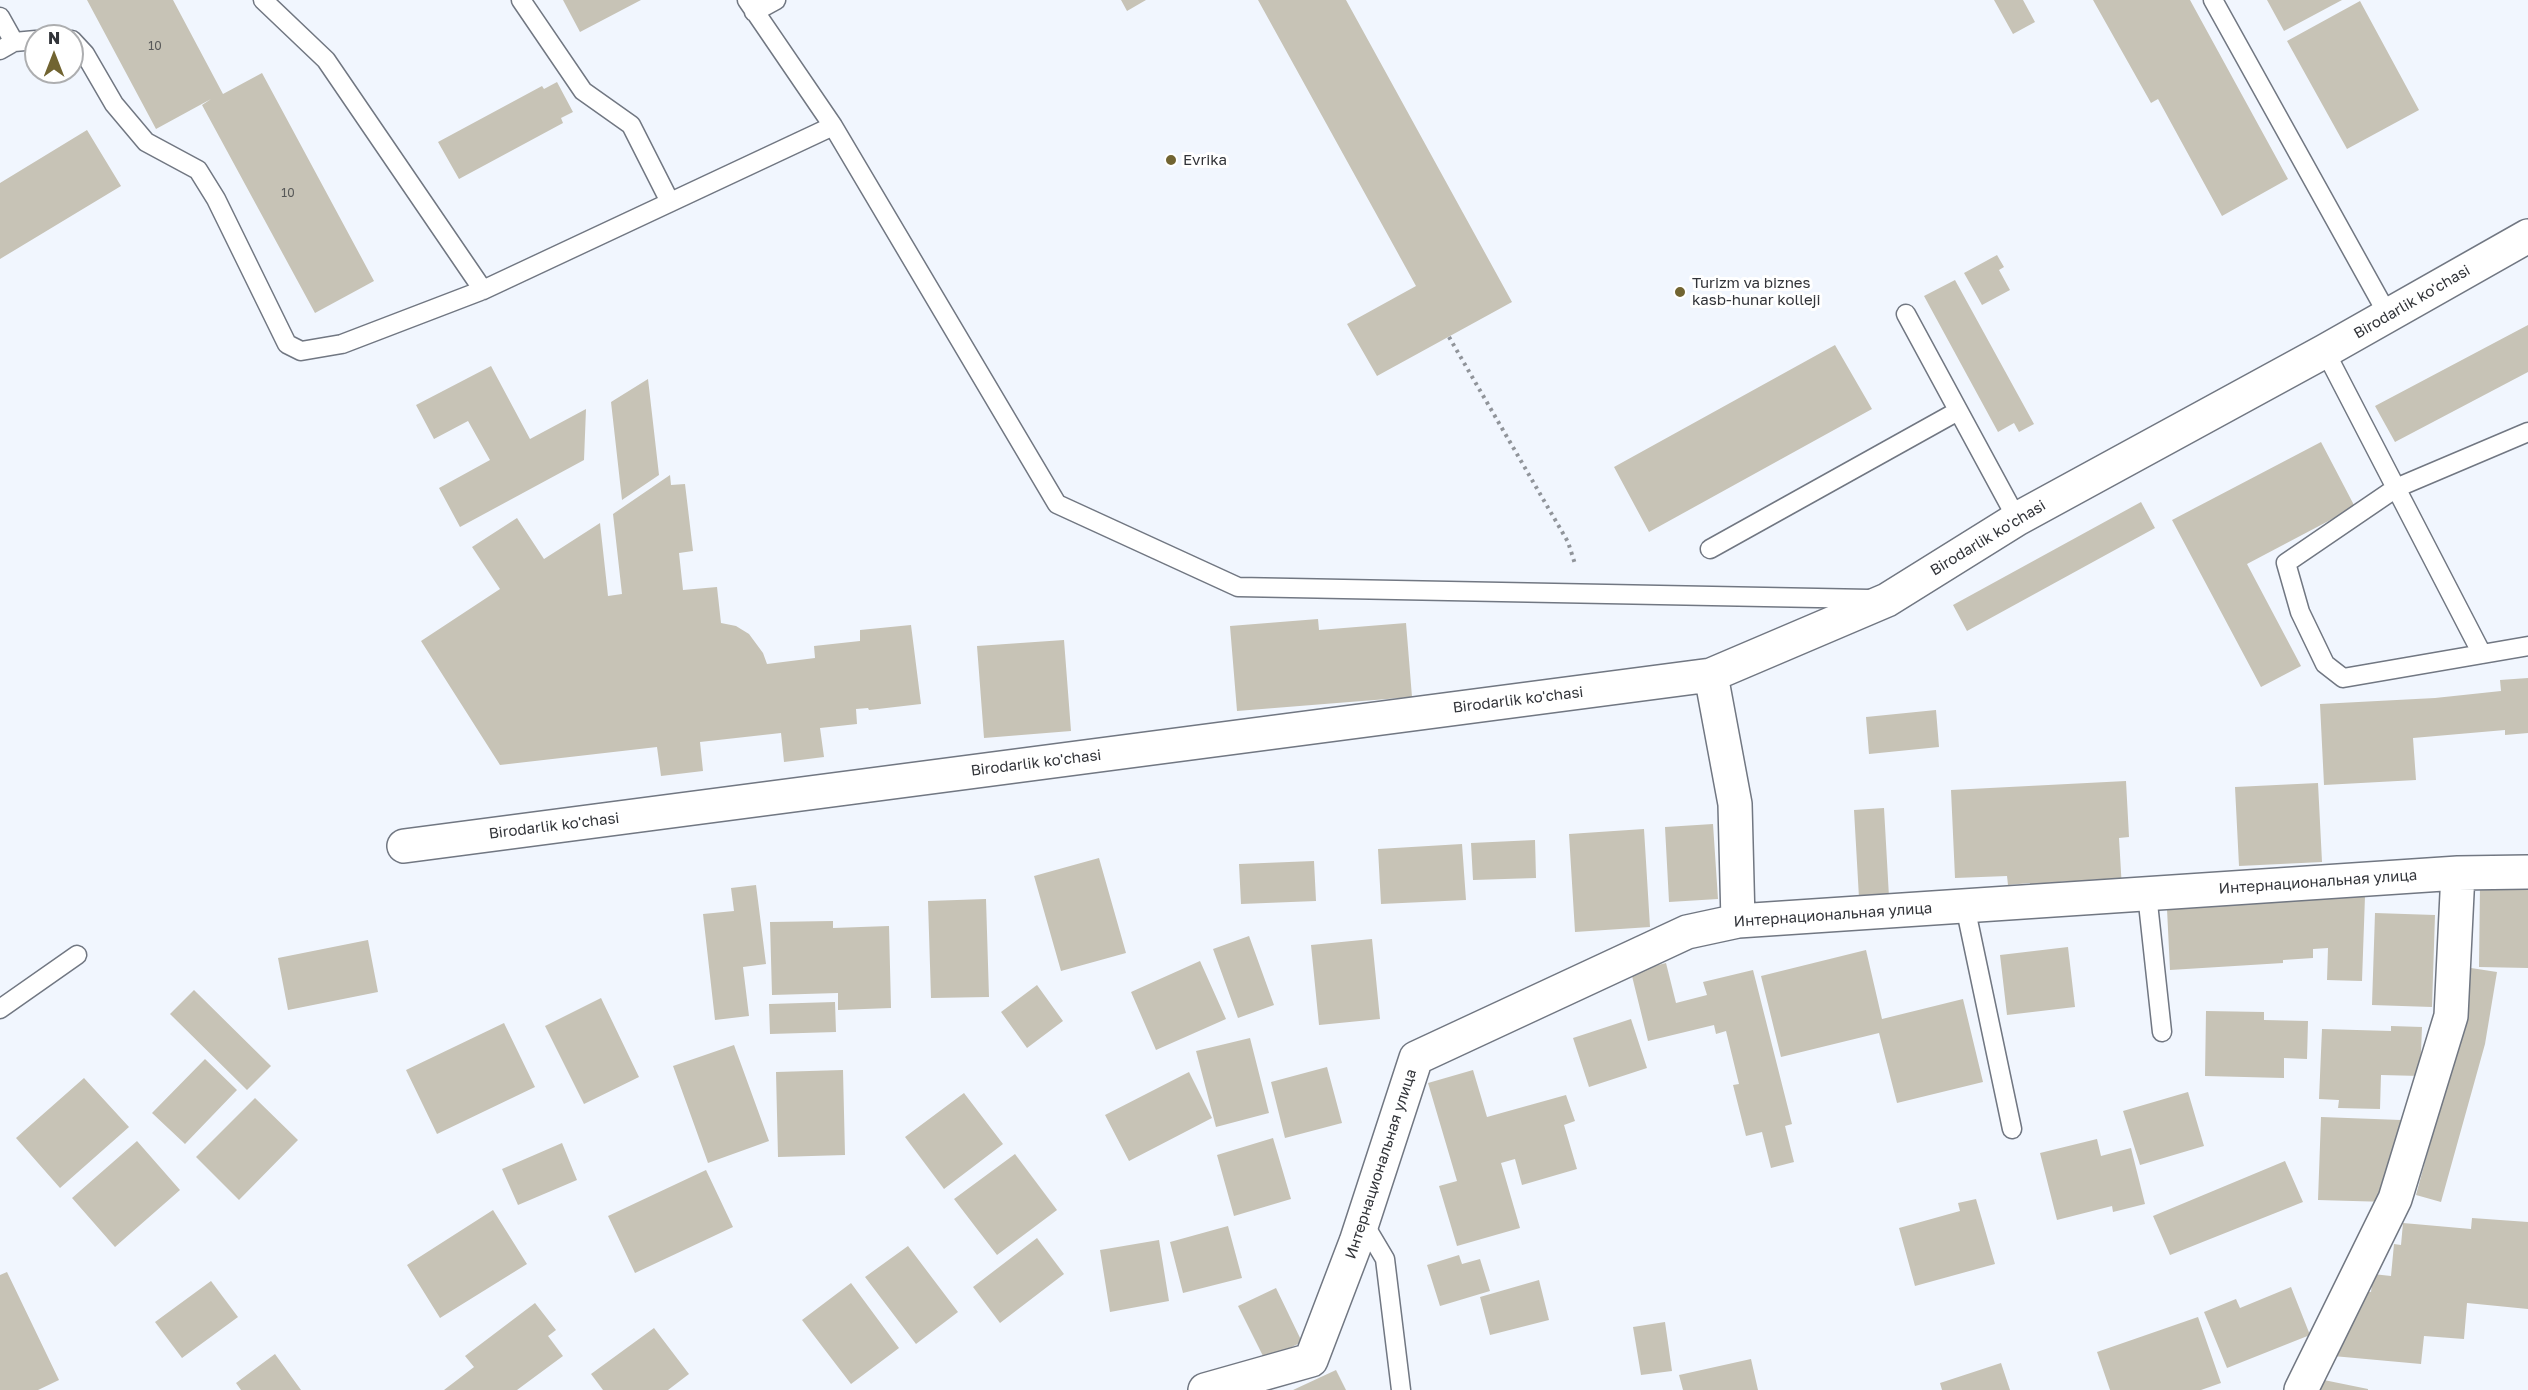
<!DOCTYPE html>
<html>
<head>
<meta charset="utf-8">
<style>
  body { margin:0 }
  #map { position:relative; width:2528px; height:1390px; overflow:hidden; background:#f1f6fe; font-family:"Golos Text",sans-serif }
  canvas { display:block }
  .north { position:absolute; left:24px; top:24px; width:60px; height:60px; box-sizing:border-box; background:#fff; border:2px solid #adaeb0; border-radius:50%; rotate:0deg; font-size:16px; font-weight:700; line-height:24px; text-align:center; color:#323439 }
  .north::after { content:''; display:block; margin:auto; width:21px; height:27px; background:#716431; clip-path:polygon(50% 0,100% 100%,50% 72%,0 100%) }
</style>
</head>
<body>
<div id="map">
<canvas width="2528" height="1390"></canvas>
<div class="north">N</div>
</div>
<script>
const context = document.querySelector('canvas').getContext('2d');
context.lineJoin = 'round';
function fillPath(path, color) { context.fillStyle = color; context.fill(path, 'evenodd'); }
const toPath = rows => new Path2D(rows.map(r => 'M' + r).join(''));
function stroke(path, color, width, dash) { context.strokeStyle = color; context.lineWidth = width; context.lineCap = dash ? 'butt' : 'round'; context.setLineDash(dash || []); context.stroke(path); }
function drawText(font, color, halo, rows, align = 'center') {
  context.font = font + ' "Golos Text",sans-serif'; context.lineWidth = 6; context.setLineDash([]); context.textBaseline = 'middle'; context.strokeStyle = halo; context.fillStyle = color; for (const [text, x, y, turn = 0] of rows) {
    context.save(); context.translate(x, y); context.rotate((+turn || 0) * Math.PI / 180); context.textAlign = isNaN(turn) ? turn : align; if (halo) context.strokeText(text, 0, 0); context.fillText(text, 0, 0); context.restore();
  }
}
fillPath(toPath([
  [87,0,173,0,223,94,262,73,374,281,315,313,202,105,211,99,156,129],
  [563,0,641,0,580,32],
  [1121,0,1146,0,1127,11],
  [1258,0,1346,0,1512,302,1377,376,1347,324,1416,286],
  [1994,0,2023,0,2035,22,2013,34],
  [2093,0,2190,0,2288,179,2222,216,2158,99,2151,103],
  [2267,0,2342,0,2284,31],
  [2360,1,2419,110,2347,149,2287,41],
  [557,82,573,112,561,118,563,123,459,179,438,142,542,86,544,89],
  [87,130,121,186,0,259,0,183],
  [1997,255,2004,267,1999,270,2010,290,1982,305,1964,273],
  [1955,280,2034,424,2019,432,2014,423,1998,432,1924,296],
  [2528,325,2528,372,2395,442,2375,406],
  [1835,345,1872,409,1649,532,1614,467],
  [491,366,530,439,586,409,584,460,460,527,439,488,490,460,468,421,434,439,416,405],
  [648,379,659,475,622,500,611,402],
  [2321,442,2355,507,2247,564,2301,666,2261,687,2172,520],
  [670,475,671,485,685,484,693,551,679,553,683,590,717,587,721,623,736,626,749,634,763,653,767,664,815,658,814,646,860,641,860,630,911,625,921,704,869,710,868,708,856,709,857,724,820,728,824,757,784,762,781,733,700,742,703,771,661,776,657,747,500,765,421,641,500,589,472,547,517,518,544,559,600,523,608,596,622,594,613,514],
  [2141,502,2155,528,1967,631,1953,605],
  [1318,619,1319,630,1406,623,1412,697,1237,711,1230,626],
  [1064,640,1071,731,984,738,977,646],
  [2528,678,2528,733,2505,735,2505,730,2413,738,2416,780,2324,785,2320,704,2435,698,2501,691,2500,680],
  [1936,710,1939,747,1869,754,1866,717],
  [2126,781,2129,837,2119,838,2122,889,2109,889,2108,879,2088,880,2089,890,2069,891,2069,881,2047,883,2048,892,2030,893,2030,883,2008,885,2007,876,1955,878,1951,790],
  [2318,783,2322,862,2239,866,2235,787],
  [1884,808,1889,897,1859,898,1854,810],
  [1713,824,1718,899,1669,902,1665,827],
  [1644,829,1650,927,1575,932,1569,834],
  [1535,840,1536,878,1473,880,1471,843],
  [1462,844,1466,900,1381,904,1378,849],
  [1099,858,1126,953,1061,971,1034,876],
  [1314,861,1316,901,1241,904,1239,864],
  [756,885,766,964,743,967,749,1016,715,1020,703,914,734,911,731,888],
  [2480,885,2528,885,2528,968,2479,967],
  [2365,896,2362,981,2327,980,2328,948,2313,949,2313,958,2283,960,2283,963,2170,970,2167,909],
  [986,899,989,997,931,998,928,901],
  [2375,913,2435,915,2432,1007,2372,1005],
  [833,921,833,928,889,926,891,1008,838,1010,838,993,772,995,770,922],
  [1249,936,1274,1005,1238,1018,1213,949],
  [1372,939,1380,1019,1319,1025,1311,945],
  [368,940,378,992,288,1010,278,958],
  [2068,947,2075,1007,2007,1015,2000,955],
  [1866,950,1882,1019,1963,999,1983,1082,1897,1103,1879,1033,1781,1057,1761,976],
  [1200,961,1226,1019,1156,1050,1131,992],
  [1666,963,1676,1003,1707,995,1703,982,1753,970,1792,1124,1785,1126,1794,1162,1771,1168,1762,1132,1746,1136,1733,1085,1739,1084,1726,1031,1716,1034,1714,1025,1648,1041,1631,972],
  [2471,968,2497,972,2485,1044,2441,1202,2416,1195,2458,1041],
  [1037,985,1063,1021,1027,1048,1001,1012],
  [194,990,271,1066,247,1090,170,1014],
  [601,998,639,1077,584,1104,545,1026],
  [835,1002,836,1032,770,1034,769,1004],
  [2206,1011,2264,1012,2264,1020,2308,1021,2307,1059,2284,1058,2284,1078,2205,1076],
  [1631,1019,1647,1068,1589,1087,1573,1038],
  [504,1023,535,1087,437,1134,406,1070],
  [2391,1026,2422,1027,2420,1076,2381,1075,2380,1109,2338,1108,2339,1100,2319,1099,2322,1029,2391,1031],
  [1250,1038,1269,1113,1216,1127,1196,1051],
  [734,1045,769,1141,708,1163,673,1066],
  [205,1059,237,1090,185,1144,152,1113],
  [1327,1067,1342,1123,1285,1138,1271,1082],
  [843,1070,845,1155,778,1157,776,1072],
  [1473,1070,1487,1117,1566,1095,1575,1121,1564,1125,1577,1169,1522,1185,1515,1159,1501,1163,1520,1228,1457,1246,1439,1186,1457,1181,1428,1083],
  [1189,1072,1212,1118,1129,1161,1105,1115],
  [84,1078,129,1127,60,1188,16,1138],
  [2188,1092,2204,1146,2140,1165,2123,1111],
  [964,1093,1003,1144,944,1189,905,1137],
  [255,1098,298,1140,239,1200,196,1157],
  [2321,1117,2401,1120,2400,1155,2390,1155,2388,1202,2318,1200],
  [1273,1138,1291,1199,1234,1216,1217,1155],
  [2097,1139,2101,1156,2131,1148,2145,1204,2113,1212,2112,1206,2057,1220,2040,1153],
  [137,1141,180,1190,115,1247,72,1198],
  [562,1143,577,1180,518,1205,502,1169],
  [1015,1154,1057,1210,997,1255,954,1199],
  [2285,1161,2303,1202,2170,1255,2153,1216],
  [706,1170,733,1227,635,1273,608,1216],
  [1976,1199,1995,1264,1915,1286,1899,1228,1960,1211,1958,1203],
  [493,1210,527,1264,440,1318,407,1265],
  [2472,1218,2528,1222,2528,1309,2467,1303,2464,1339,2424,1336,2421,1364,2333,1356,2363,1291,2371,1292,2373,1274,2391,1276,2394,1244,2401,1245,2403,1223,2471,1229],
  [1228,1226,1242,1278,1183,1293,1170,1242],
  [1037,1238,1064,1274,1000,1323,973,1287],
  [1159,1240,1169,1301,1110,1312,1100,1250],
  [908,1246,958,1312,916,1344,865,1277],
  [1459,1255,1462,1264,1480,1259,1490,1291,1440,1306,1427,1265],
  [7,1272,59,1380,38,1390,0,1390,0,1275],
  [1539,1280,1549,1320,1490,1335,1480,1297],
  [211,1281,238,1317,182,1358,155,1322],
  [851,1283,899,1348,851,1384,802,1320],
  [2291,1287,2310,1335,2227,1368,2204,1312,2236,1299,2240,1308],
  [1276,1288,1302,1342,1265,1360,1238,1306],
  [535,1303,556,1330,548,1336,563,1356,517,1390,444,1390,474,1367,465,1356],
  [2198,1317,2221,1383,2201,1390,2110,1390,2097,1352],
  [1665,1322,1672,1371,1641,1375,1633,1327],
  [654,1328,689,1374,668,1390,603,1390,591,1374],
  [275,1354,301,1390,241,1390,236,1383],
  [1751,1359,1758,1390,1683,1390,1679,1375],
  [2001,1363,2010,1390,1942,1390,1940,1383],
  [1336,1370,1346,1390,1293,1390],
  [2314,1378,2368,1389,2368,1390,2311,1390]
]), '#c7c3b6');
const service = toPath([
  [263,0,326,60,483,290],
  [521,0,583,91,631,125,670,202],
  [747,0,833,126,1057,504,1238,587,1870,599],
  [2213,0,2388,315],
  [754,12,776,0],
  [0,17,14,42],
  [72,40,85,54,114,104,146,142,198,170,216,199,287,344,301,351,342,344,483,290,833,126],
  [0,50,14,42,36,40],
  [1906,314,2017,519],
  [2325,351,2482,654],
  [2528,432,2396,488,2286,563,2300,612,2325,664,2343,678,2528,646],
  [1710,549,1958,411],
  [2147,894,2162,1032],
  [1965,906,2012,1129],
  [0,1009,77,955],
  [1363,1222,1385,1259,1401,1390]
]);
const minor = toPath([
  [1711,675,1735,804,1738,921],
  [404,846,1711,675,1887,600,2017,519,2325,351,2528,236],
  [1205,1390,1311,1360,1356,1242,1416,1058,1687,932,1738,921,2458,873,2528,872],
  [2301,1390,2395,1199,2451,1016,2458,873]
]);
stroke(service, '#717782', 21);
stroke(minor, '#717782', 36);
stroke(toPath([
  [1449,337,1568,542,1575,564]
]), '#90949a', 4, [3, 4.5]);
stroke(service, '#fff', 18);
stroke(minor, '#fff', 33);
for (const [x, y, r, color] of [
  [1171,160,6,"#716431"],
  [1680,292,6,"#716431"]
]) { const dot = new Path2D(); dot.arc(x, y, r, 0, 2 * Math.PI); context.fillStyle = color; context.fill(dot); stroke(dot, '#fff', 2); }
drawText('12px', '#575858', null, [
  ["10",155,46],
  ["10",288,193]
]);
drawText('15px', '#323439', '#fff', [
  ["Evrika",1183,160],
  ["Turizm va biznes",1692,283],
  ["kasb-hunar kolleji",1692,300]
], 'left');
drawText('15px', '#323439', '#fff', [
  ["Birodarlik ko'chasi",2412,302,-30],
  ["Birodarlik ko'chasi",1988,538,-31],
  ["Birodarlik ko'chasi",1518,700,-7],
  ["Birodarlik ko'chasi",1036,763,-7],
  ["Birodarlik ko'chasi",554,826,-7],
  ["Интернациональная улица",2318,882,-4],
  ["Интернациональная улица",1833,915,-4],
  ["Интернациональная улица",1381,1164,-72]
]);
</script>
</body>
</html>
